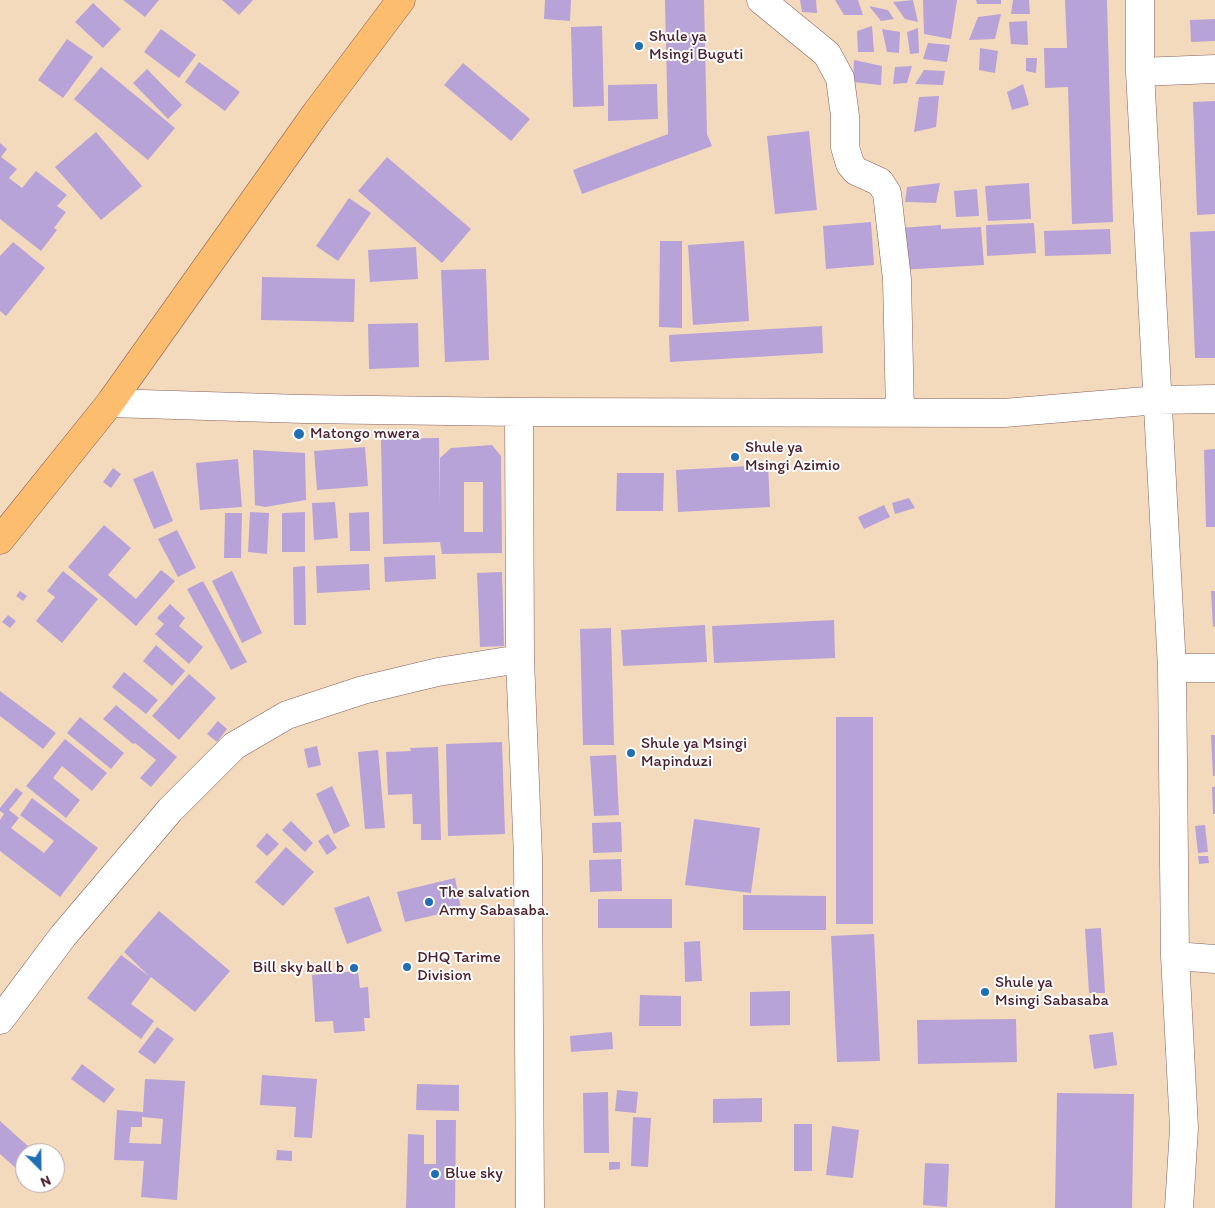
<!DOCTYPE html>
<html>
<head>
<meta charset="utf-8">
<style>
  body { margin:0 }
  #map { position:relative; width:1215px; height:1208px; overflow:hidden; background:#f4dabc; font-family:Itim,sans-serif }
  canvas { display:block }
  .north { position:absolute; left:15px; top:1143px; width:50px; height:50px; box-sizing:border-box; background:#fff; border:1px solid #b7a5aa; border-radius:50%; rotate:157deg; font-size:14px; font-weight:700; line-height:20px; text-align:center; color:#4a1f2b }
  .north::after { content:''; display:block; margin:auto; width:18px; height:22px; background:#1f6fb2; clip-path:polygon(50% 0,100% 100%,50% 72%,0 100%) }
</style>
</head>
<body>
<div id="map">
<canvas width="1215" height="1208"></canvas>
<div class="north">N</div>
</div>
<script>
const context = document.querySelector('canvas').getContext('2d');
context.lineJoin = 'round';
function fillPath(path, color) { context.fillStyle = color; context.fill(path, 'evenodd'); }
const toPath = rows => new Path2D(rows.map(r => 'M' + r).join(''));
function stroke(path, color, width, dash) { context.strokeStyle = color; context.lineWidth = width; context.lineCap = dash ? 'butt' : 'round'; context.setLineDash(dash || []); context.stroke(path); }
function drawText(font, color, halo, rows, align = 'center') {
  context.font = font + ' Itim,sans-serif'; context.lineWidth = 4; context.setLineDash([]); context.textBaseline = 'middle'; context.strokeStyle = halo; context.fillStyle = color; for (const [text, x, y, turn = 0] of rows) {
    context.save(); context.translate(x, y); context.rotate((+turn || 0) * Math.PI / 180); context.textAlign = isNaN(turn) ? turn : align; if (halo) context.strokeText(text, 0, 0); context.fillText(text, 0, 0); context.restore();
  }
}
fillPath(toPath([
  [123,0,159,0,145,17],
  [222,0,253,0,239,15],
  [545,0,571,0,570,21,544,19],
  [665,0,704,0,707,134,712,146,582,194,573,170,668,134],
  [800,0,816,0,817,13,802,12],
  [835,0,858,0,863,15,844,15],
  [913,0,918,22,905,19,893,2],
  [923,0,957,0,951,39,924,34],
  [976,0,1001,0,1001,4,977,4],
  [1013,0,1029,0,1030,14,1011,14],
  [1065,0,1107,0,1113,222,1072,224,1068,87,1045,88,1044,48,1067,48],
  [93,3,121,29,103,48,75,22],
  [869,6,888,10,894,19,881,21],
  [1001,14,995,39,969,40,978,17],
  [1215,19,1215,41,1191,42,1190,20],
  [1027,21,1028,45,1011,44,1009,22],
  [602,26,604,106,573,107,571,27],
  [872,26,874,52,858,52,857,31],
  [918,28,919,53,910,54,907,32],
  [161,29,196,55,179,78,144,52],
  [882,29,900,32,899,53,887,52],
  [67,39,93,57,63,98,38,80],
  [928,43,950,45,947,62,923,59],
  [980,48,998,51,995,73,979,70],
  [1026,58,1037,58,1036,73,1026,71],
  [854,60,882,66,881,85,853,82],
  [199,62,240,92,225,111,185,82],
  [463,63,530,119,511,141,444,85],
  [912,66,907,83,893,84,895,67],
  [101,67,175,128,148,160,74,99],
  [147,69,182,105,168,119,133,83],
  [924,70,945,71,943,85,915,84],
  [657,84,658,119,608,121,608,85],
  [1023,84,1029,105,1012,110,1007,92],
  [939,96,936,127,914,132,919,97],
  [1215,101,1215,214,1197,215,1193,102],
  [809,131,817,210,775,214,767,136],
  [96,132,142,186,101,220,55,167],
  [0,143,7,149,1,157,17,169,9,178,22,188,36,171,67,195,57,206,66,212,54,228,57,230,41,251,0,219],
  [387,157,471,229,442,263,358,191],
  [940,183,936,203,905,202,907,187],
  [1029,183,1031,219,988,221,985,186],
  [977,189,979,216,956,217,954,191],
  [349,198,371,213,338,261,316,246],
  [871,222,874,265,826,269,823,226],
  [1034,223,1036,253,987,256,986,225],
  [941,225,941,229,981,227,984,265,901,270,899,228],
  [1110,229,1111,254,1045,256,1044,231],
  [1215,231,1215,358,1195,358,1190,232],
  [660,241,682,241,682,328,659,327],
  [744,241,749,321,693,325,688,245],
  [13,242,45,268,6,316,0,311,0,256],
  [416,247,418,279,370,282,368,250],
  [486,269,489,360,445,362,441,270],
  [262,277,355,279,354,322,261,320],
  [418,323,419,367,369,369,368,324],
  [822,326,823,353,670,362,669,335],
  [439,438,440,507,440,458,451,448,492,445,501,456,502,553,442,554,440,542,383,544,381,439],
  [464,482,483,482,483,532,464,532],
  [365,447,368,486,317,490,314,451],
  [1215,449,1215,527,1206,527,1204,450],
  [253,450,305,453,306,500,265,507,255,505],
  [238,459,242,507,200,510,196,463],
  [768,465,770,507,678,512,676,470],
  [113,468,121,474,111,488,103,482],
  [153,471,173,521,154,529,133,479],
  [617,473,664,473,663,511,616,511],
  [909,498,915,508,895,514,892,503],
  [335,502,338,538,314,540,312,503],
  [884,505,890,517,864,529,858,517],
  [250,512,269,513,267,554,248,552],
  [305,512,305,552,282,552,282,513],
  [369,512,370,551,350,551,349,513],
  [225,513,242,513,241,558,224,558],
  [104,525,131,548,108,575,136,599,161,570,175,581,136,626,68,567],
  [177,530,196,568,178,577,158,539],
  [435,555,436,579,385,582,384,557],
  [369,564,370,590,317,593,316,566],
  [305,566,306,625,294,625,293,567],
  [63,571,98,599,62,643,36,621,55,597,47,591],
  [232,571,262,633,242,643,212,581],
  [502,572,504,646,480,647,477,573],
  [203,581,247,662,231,670,187,589],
  [20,591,27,596,23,601,16,596],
  [1211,591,1215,591,1215,626,1213,627],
  [170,604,185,618,179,626,203,647,189,664,155,634,164,624,157,618],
  [8,615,16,621,10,628,2,622],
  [834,620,835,658,714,663,712,626],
  [705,625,707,662,623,666,621,630],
  [611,628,614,745,583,745,580,629],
  [156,645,185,671,172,686,143,661],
  [124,672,158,700,146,714,112,687],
  [189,674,216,698,179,740,152,716],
  [0,691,56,733,43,749,0,716],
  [116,705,177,757,151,787,140,778,156,760,135,743,133,744,103,719],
  [80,717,124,753,111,769,67,733],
  [836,717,873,717,873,924,836,924],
  [218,721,227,729,217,742,207,734],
  [1211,735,1215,735,1215,776,1213,776],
  [65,739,107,773,92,791,62,766,53,778,80,800,66,818,26,786],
  [502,742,505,834,448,836,446,744],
  [317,746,321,765,308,768,304,749],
  [438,747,441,840,421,840,421,824,413,824,412,794,388,795,386,752,411,751,410,748],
  [378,750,385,828,365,829,358,752],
  [616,755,619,815,594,816,590,756],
  [332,786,350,826,334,834,316,794],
  [1212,787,1215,787,1215,814,1213,814],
  [16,788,23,793,9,810,19,818,11,828,44,853,54,841,20,815,32,798,98,848,60,897,0,851,0,820,4,814,0,811,0,808],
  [694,819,760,828,751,893,685,885],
  [291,821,313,843,305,852,282,830],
  [621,822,622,852,593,853,592,823],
  [1205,825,1208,852,1198,853,1195,826],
  [267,833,279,844,267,856,256,846],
  [328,834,337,848,327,855,318,841],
  [286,847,314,872,283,906,255,882],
  [1198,856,1208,856,1209,863,1199,864],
  [621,859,622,891,590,892,589,860],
  [455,878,461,909,405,922,397,892],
  [743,895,826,896,826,930,743,930],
  [369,896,382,931,347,944,334,908],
  [598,899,672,899,672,928,598,928],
  [159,911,230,971,195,1012,151,977,131,1004,154,1021,141,1039,87,998,121,955,149,976,124,952],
  [1101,928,1105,993,1089,993,1085,929],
  [874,934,880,1061,837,1062,831,936],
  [700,941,702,981,685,982,684,942],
  [358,971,360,988,368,987,370,1018,364,1018,365,1031,334,1033,333,1021,315,1022,312,975],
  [790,991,790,1025,750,1026,750,992],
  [640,995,681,996,681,1026,639,1026],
  [1016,1019,1017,1062,918,1064,917,1020],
  [157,1027,174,1039,155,1064,138,1052],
  [612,1032,613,1049,571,1052,570,1036],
  [1113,1032,1117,1065,1094,1069,1089,1035],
  [82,1064,115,1089,104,1103,71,1079],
  [262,1075,317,1079,312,1138,294,1137,296,1107,260,1105],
  [145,1079,185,1081,177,1200,141,1197,144,1161,114,1160,117,1110,143,1112],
  [142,1117,163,1119,161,1144,129,1143,131,1127,142,1127],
  [417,1084,459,1085,459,1111,416,1110],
  [617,1090,638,1092,636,1113,615,1111],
  [608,1092,609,1153,584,1153,583,1093],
  [1057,1093,1134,1094,1132,1208,1055,1208],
  [762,1098,762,1122,713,1123,713,1099],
  [633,1117,651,1118,648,1167,631,1166],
  [436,1120,456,1120,455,1208,406,1208,408,1134,424,1135,424,1164,436,1164],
  [0,1121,29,1147,22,1155,25,1158,25,1176,0,1154],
  [794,1124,812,1124,812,1171,794,1171],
  [832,1126,859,1130,853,1178,826,1175],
  [277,1150,292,1151,292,1161,276,1160],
  [609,1162,620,1162,620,1169,609,1170],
  [925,1163,949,1164,947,1207,923,1205],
  [55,1167,61,1173,55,1179],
  [33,1183,52,1183,43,1192]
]), '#b8a3d8');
const minor = toPath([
  [761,0,827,54,840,78,845,116,845,147,850,164,856,171,880,182,887,193,897,279,900,413],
  [1140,0,1140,72,1172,668,1175,956,1184,1128,1179,1208],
  [1140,72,1215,69],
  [110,403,303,409,519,412,1004,413,1158,400,1215,399],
  [519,412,520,659,528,857,530,1208],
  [1172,668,1215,668],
  [1175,956,1215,959],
  [0,1020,63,936,170,810,234,746,287,715,363,690,438,672,520,659]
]);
const major = toPath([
  [0,540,110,403,316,113,401,0]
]);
stroke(minor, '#86605e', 29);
stroke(major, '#86605e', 29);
stroke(minor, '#fff', 28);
stroke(major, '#fcbd6f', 28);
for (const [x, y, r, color] of [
  [639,46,5,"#1f6fb2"],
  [299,434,6,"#1f6fb2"],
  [735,457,5,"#1f6fb2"],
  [631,753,5,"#1f6fb2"],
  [429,902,5,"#1f6fb2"],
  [407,967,5,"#1f6fb2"],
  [354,968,5,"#1f6fb2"],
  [985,992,5,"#1f6fb2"],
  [435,1174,5,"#1f6fb2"]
]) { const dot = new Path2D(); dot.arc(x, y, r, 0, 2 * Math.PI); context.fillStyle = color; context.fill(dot); stroke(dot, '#fff', 2); }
drawText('16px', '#4a1f2b', '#fff', [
  ["Shule ya",649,37],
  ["Msingi Buguti",649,55],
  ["Matongo mwera",310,434],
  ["Shule ya",745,448],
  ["Msingi Azimio",745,466],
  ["Shule ya Msingi",641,744],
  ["Mapinduzi",641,762],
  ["The salvation",439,893],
  ["Army Sabasaba.",439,911],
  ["DHQ Tarime",417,958],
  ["Division",417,976],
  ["Bill sky ball b",344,968,"right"],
  ["Shule ya",995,983],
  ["Msingi Sabasaba",995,1001],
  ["Blue sky",445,1174]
], 'left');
</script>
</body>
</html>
